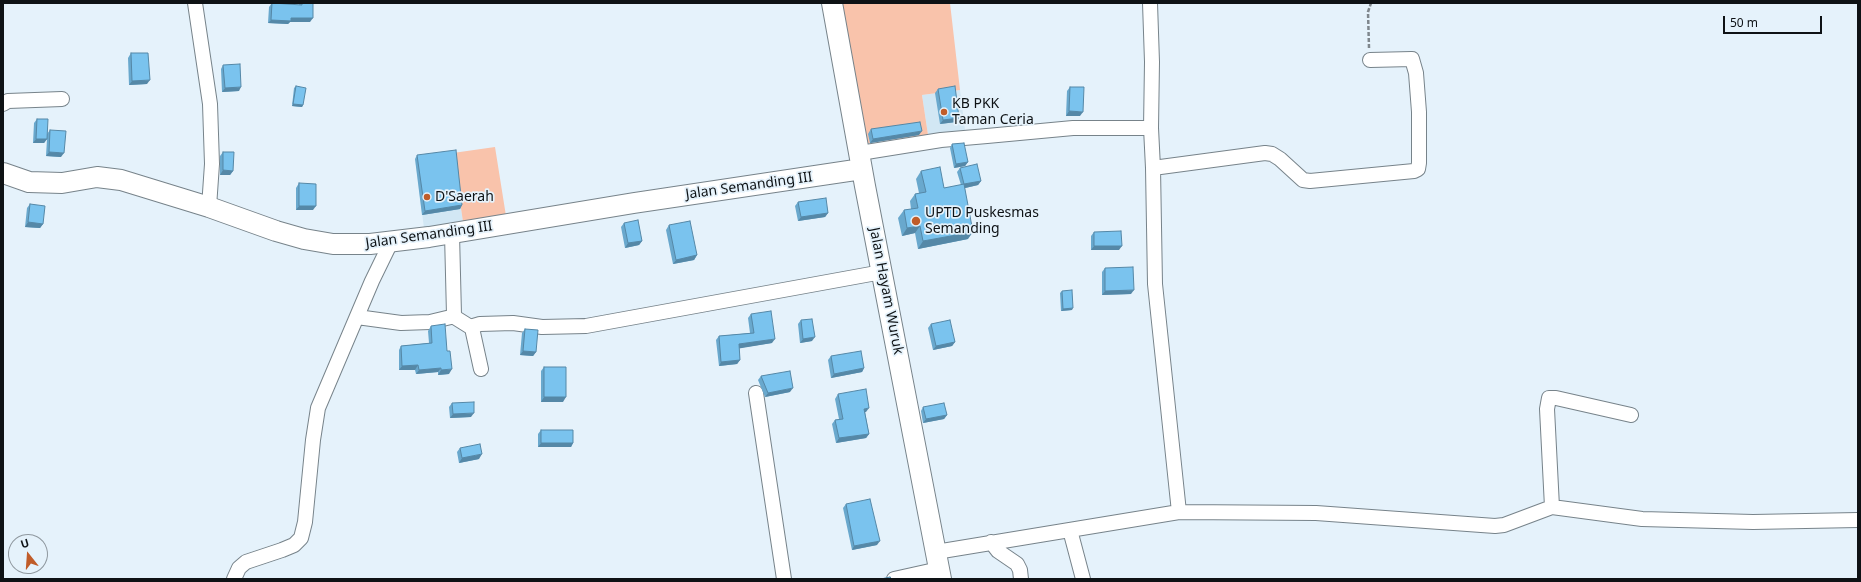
<!DOCTYPE html>
<html>
<head>
<meta charset="utf-8">
<style>
  body { margin:0 }
  #map { position:relative; width:1861px; height:582px; overflow:hidden; background:#e5f2fb; font-family:"Noto Sans",sans-serif }
  canvas { display:block }
  .frame { position:absolute; inset:0; border:4px solid #0e1215; pointer-events:none }
  .north { position:absolute; left:8px; top:534px; width:40px; height:40px; box-sizing:border-box; background:#e5f2fb; border:1px solid #8f989f; border-radius:50%; rotate:343deg; font-size:11px; font-weight:700; line-height:16px; text-align:center; color:#0e1215 }
  .north::after { content:''; display:block; margin:auto; width:14px; height:18px; background:#c05c29; clip-path:polygon(50% 0,100% 100%,50% 72%,0 100%) }
  .scale { position:absolute; left:1723px; top:16px; width:99px; height:18px; box-sizing:border-box; border:2px solid #0e1215; border-top:0; padding-left:5px; font-size:12px; line-height:14px; white-space:nowrap; color:#0e1215; -webkit-text-stroke:3px #e5f2fb; paint-order:stroke }
</style>
</head>
<body>
<div id="map">
<canvas width="1861" height="582"></canvas>
<div class="frame"></div>
<div class="north">U</div>
<div class="scale">50 m</div>
</div>
<script>
const context = document.querySelector('canvas').getContext('2d');
context.lineJoin = 'round';
function fillPath(path, color) { context.fillStyle = color; context.fill(path, 'evenodd'); }
const toPath = rows => new Path2D(rows.map(r => 'M' + r).join(''));
function stroke(path, color, width, dash) { context.strokeStyle = color; context.lineWidth = width; context.lineCap = dash ? 'butt' : 'round'; context.setLineDash(dash || []); context.stroke(path); }
function drawText(font, color, halo, rows, align = 'center') {
  context.font = font + ' "Noto Sans",sans-serif'; context.lineWidth = 3.5; context.setLineDash([]); context.textBaseline = 'middle'; context.strokeStyle = halo; context.fillStyle = color; for (const [text, x, y, turn = 0] of rows) {
    context.save(); context.translate(x, y); context.rotate((+turn || 0) * Math.PI / 180); context.textAlign = isNaN(turn) ? turn : align; if (halo) context.strokeText(text, 0, 0); context.fillText(text, 0, 0); context.restore();
  }
}
fillPath(toPath([
  [960,90,965,130,928,135,922,95],
  [453,153,463,222,424,228,415,159]
]), '#d2e7f4');
fillPath(toPath([
  [837,3,950,3,960,90,922,95,928,135,862,144],
  [495,147,506,216,463,222,453,153]
]), '#f9c3ab');
const street = toPath([
  [195,3,210,104,212,164,209,207],
  [3,104,8,101,62,99],
  [860,153,941,140,987,136,1073,128,1151,128],
  [1153,168,1265,153,1272,154,1280,159,1303,180,1310,181,1414,171,1418,169,1419,163,1419,112,1416,73,1412,59,1370,60],
  [452,234,454,315,456,318,472,328,481,369],
  [357,317,401,323,430,322,455,316],
  [470,327,480,324,513,323,542,327,586,326,882,272],
  [756,393,784,579],
  [1552,507,1547,409,1549,398,1556,398,1631,415],
  [1179,512,1316,513,1495,526,1504,525,1552,507,1642,519,1753,522,1858,520],
  [1070,530,1083,579],
  [991,542,998,551,1017,564,1020,570,1021,579],
  [936,552,1179,512,1155,284,1153,168,1151,128,1152,62,1150,3],
  [234,579,239,568,246,562,282,550,294,545,301,538,305,522,313,440,318,408,372,281,391,242],
  [894,579,939,569]
]);
const secondary = toPath([
  [832,3,865,186,941,579],
  [3,173,29,182,62,183,97,177,121,180,209,207,276,231,304,239,333,244,370,244,429,237,634,203,862,169]
]);
stroke(street, '#77838a', 16);
stroke(secondary, '#77838a', 22);
stroke(toPath([
  [1369,48,1368,12,1371,3]
]), '#7f878d', 2.5, [4, 2]);
stroke(street, '#fff', 14);
stroke(secondary, '#fff', 20);
fillPath(toPath([
  [272,3,299,5,299,3,313,3,310,22,290,22,288,24,268,23,269,7],
  [131,53,147,84,129,85,128,58],
  [223,65,239,91,222,92,221,69],
  [296,86,303,105,302,107,292,106,294,88],
  [1070,87,1080,116,1066,116,1067,91],
  [938,89,959,118,956,122,940,124,935,93],
  [37,119,47,134,50,130,61,157,46,156,47,139,44,143,33,143,34,123],
  [871,129,919,135,870,143,868,134],
  [952,144,968,162,965,166,954,168,950,148],
  [223,152,233,171,230,175,220,175,220,156],
  [417,155,462,205,460,209,422,215,415,159],
  [960,168,981,181,978,185,965,188,968,239,918,249,915,233,902,236,898,218,904,210,911,209,910,201,915,194,919,193,916,179,921,171,944,188,961,185,957,172],
  [299,183,313,210,296,210,296,188],
  [798,202,828,213,825,217,798,221,795,206],
  [30,204,43,224,40,228,25,227,27,208],
  [624,223,642,241,639,245,625,248,621,227],
  [669,225,697,255,694,260,673,264,666,230],
  [1094,232,1119,250,1091,250,1091,236],
  [1105,268,1131,294,1102,295,1102,272],
  [1062,291,1072,310,1061,311,1060,293],
  [751,314,772,343,739,348,740,360,737,364,719,366,716,340,719,336,750,333,748,318],
  [801,320,812,341,800,343,798,324],
  [931,324,955,342,952,346,933,350,928,328],
  [431,326,449,374,438,375,438,372,416,374,415,370,399,370,399,350,401,346,429,343,428,331],
  [525,329,536,352,533,356,520,355,522,333],
  [831,356,864,368,862,372,831,378,828,360],
  [544,367,563,402,541,402,541,371],
  [761,376,790,392,765,397,758,380],
  [838,394,866,412,865,412,869,434,866,438,836,443,832,424,835,420,839,419,835,399],
  [452,403,471,417,450,418,449,407],
  [923,407,947,415,944,419,923,423,921,411],
  [541,430,573,443,571,447,538,447,538,434],
  [460,448,479,459,459,463,457,452],
  [846,504,877,545,852,550,843,508]
]), '#69a8cd');
fillPath(toPath([
  [291,18,313,18,310,22,290,22,288,24,268,23,271,20],
  [150,80,147,84,129,85,132,81],
  [241,87,239,91,222,92,225,88],
  [293,104,303,105,302,107,292,106],
  [1069,111,1083,112,1080,116,1066,116],
  [959,118,956,122,940,124,943,120],
  [922,131,919,135,870,143,873,139],
  [36,139,47,139,44,143,33,143],
  [49,152,64,153,61,157,46,156],
  [968,162,965,166,954,168,956,164],
  [223,170,233,171,230,175,220,175],
  [981,181,978,185,961,189,964,184],
  [462,205,460,209,422,215,425,211],
  [299,206,316,206,313,210,296,210],
  [828,213,825,217,798,221,801,217],
  [28,222,43,224,40,228,25,227],
  [920,226,915,233,902,236,907,228],
  [973,232,968,239,918,249,923,241],
  [642,241,639,245,625,248,628,243],
  [1094,246,1122,246,1119,250,1091,250],
  [697,255,694,260,673,264,676,260],
  [1134,290,1131,294,1102,295,1105,291],
  [1073,308,1072,310,1061,311,1063,309],
  [815,337,812,341,800,343,803,339],
  [775,339,772,343,736,349,739,344],
  [955,342,952,346,933,350,936,346],
  [523,351,536,352,533,356,520,355],
  [740,360,737,364,719,366,721,362],
  [418,365,415,370,399,370,402,366],
  [441,368,438,372,416,374,419,370],
  [864,368,862,372,831,378,834,374],
  [452,369,449,374,438,375,441,370],
  [793,388,790,392,765,397,768,393],
  [544,397,566,397,563,402,541,402],
  [869,408,866,412,861,413,864,409],
  [474,413,471,417,450,418,453,414],
  [947,415,944,419,923,423,926,419],
  [869,434,866,438,836,443,839,438],
  [541,443,573,443,571,447,538,447],
  [482,454,479,459,459,463,462,458],
  [880,541,877,545,852,550,854,546]
]), '#5588a7');
const building = toPath([
  [272,3,302,5,302,3,313,3,313,18,291,18,291,21,271,20,272,3],
  [131,53,148,53,150,80,132,81,131,53],
  [240,64,241,87,225,88,223,65,240,64],
  [296,86,306,88,303,105,293,104,296,86],
  [955,86,959,118,943,120,938,89,955,86],
  [1070,87,1084,87,1083,112,1069,111,1070,87],
  [37,119,48,119,47,139,36,139,37,119],
  [920,122,922,131,873,139,871,129,920,122],
  [50,130,66,131,64,153,49,152,50,130],
  [964,143,968,162,956,164,952,144,964,143],
  [456,150,462,205,425,211,417,155,456,150],
  [223,152,234,152,233,171,223,170,223,152],
  [977,164,981,181,964,184,960,168,977,164],
  [940,167,944,188,964,184,973,232,923,241,920,226,907,228,904,210,918,208,915,194,926,192,921,171,940,167],
  [299,183,316,184,316,206,299,206,299,183],
  [826,198,828,213,801,217,798,202,826,198],
  [30,204,45,206,43,224,28,222,30,204],
  [638,220,642,241,628,243,624,223,638,220],
  [690,221,697,255,676,260,669,225,690,221],
  [1121,231,1122,246,1094,246,1094,232,1121,231],
  [1133,267,1134,290,1105,291,1105,268,1133,267],
  [1072,290,1073,308,1063,309,1062,291,1072,290],
  [771,311,775,339,739,344,740,360,721,362,719,336,754,333,751,314,771,311],
  [812,319,815,337,803,339,801,320,812,319],
  [950,320,955,342,936,346,931,324,950,320],
  [445,324,447,351,450,351,452,369,441,370,441,368,419,370,418,365,402,366,401,346,432,343,431,326,445,324],
  [525,329,538,330,536,352,523,351,525,329],
  [861,351,864,368,834,374,831,356,861,351],
  [544,367,566,367,566,397,544,397,544,367],
  [790,371,793,388,768,393,761,376,790,371],
  [866,389,869,408,864,409,869,434,839,438,835,420,843,419,838,394,866,389],
  [474,402,474,413,453,414,452,403,474,402],
  [944,403,947,415,926,419,923,407,944,403],
  [541,430,573,430,573,443,541,443,541,430],
  [480,444,482,454,462,458,460,448,480,444],
  [870,499,880,541,854,546,846,504,870,499],
  [890,577,892,579,881,579,890,577]
]);
fillPath(building, '#7ac3ee');
stroke(building, '#5588a7', 1);
for (const [x, y, r, color] of [
  [944,112,4,"#c05c29"],
  [427,197,4,"#c05c29"],
  [916,221,5,"#c05c29"]
]) { const dot = new Path2D(); dot.arc(x, y, r, 0, 2 * Math.PI); context.fillStyle = color; context.fill(dot); stroke(dot, '#e5f2fb', 1.5); }
drawText('14px', '#0e1215', '#e5f2fb', [
  ["KB PKK",952,104],
  ["Taman Ceria",952,120],
  ["D'Saerah",435,197],
  ["UPTD Puskesmas",925,213],
  ["Semanding",925,229]
], 'left');
drawText('14px', '#0e1215', '#e5f2fb', [
  ["Jalan Semanding III",749,186,-8],
  ["Jalan Semanding III",429,235,-8],
  ["Jalan Hayam Wuruk",886,291,79]
]);
</script>
</body>
</html>
